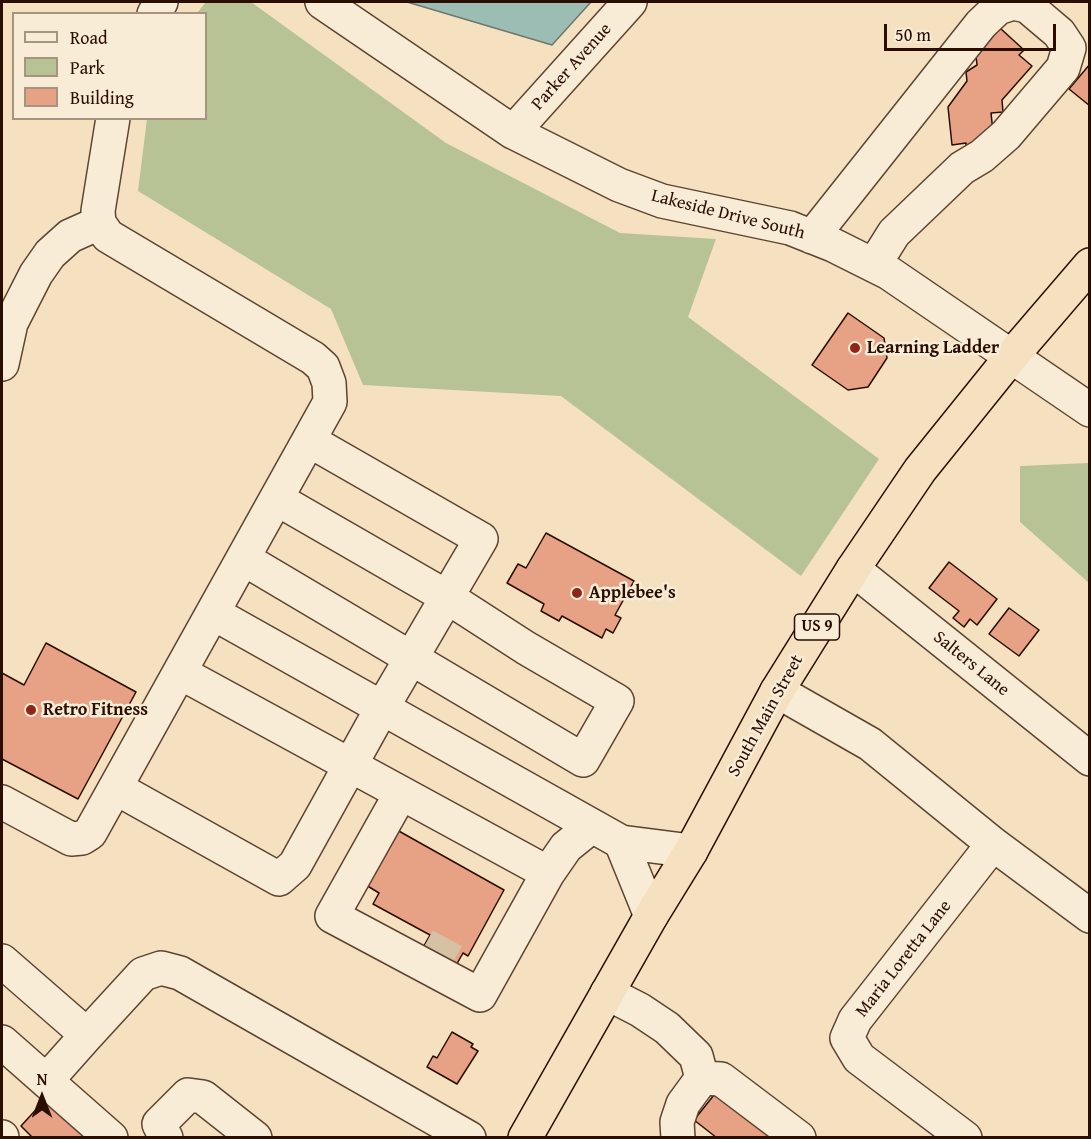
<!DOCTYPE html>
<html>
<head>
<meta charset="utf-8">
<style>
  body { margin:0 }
  #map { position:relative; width:1091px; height:1139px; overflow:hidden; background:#f5e1c0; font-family:"Gentium Book Plus",serif }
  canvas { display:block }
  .frame { position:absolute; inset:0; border:3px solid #2a0e02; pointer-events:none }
  .legend { position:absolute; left:12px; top:12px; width:195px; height:108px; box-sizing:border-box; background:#f8ecd6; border:2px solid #a69381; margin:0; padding:8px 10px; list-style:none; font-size:18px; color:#2a0e02 }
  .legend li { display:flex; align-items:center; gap:12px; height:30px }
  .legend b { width:30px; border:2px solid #a69381 }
  .north { position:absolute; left:12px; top:1067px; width:60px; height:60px; -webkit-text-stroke:4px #f8ecd6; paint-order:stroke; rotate:0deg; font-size:16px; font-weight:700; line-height:24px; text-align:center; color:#2a0e02 }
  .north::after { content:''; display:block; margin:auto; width:21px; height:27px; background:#2a0e02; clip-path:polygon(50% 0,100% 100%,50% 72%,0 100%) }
  .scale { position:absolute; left:884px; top:24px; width:172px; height:27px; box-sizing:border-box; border:3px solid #2a0e02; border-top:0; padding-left:8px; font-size:18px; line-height:21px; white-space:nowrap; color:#2a0e02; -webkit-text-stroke:4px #f8ecd6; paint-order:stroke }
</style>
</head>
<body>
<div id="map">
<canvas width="1091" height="1139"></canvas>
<div class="frame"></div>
<ul class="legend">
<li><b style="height:8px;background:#f8ecd6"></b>Road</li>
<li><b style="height:16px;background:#b8c395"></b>Park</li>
<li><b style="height:16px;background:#e7a285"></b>Building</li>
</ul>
<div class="north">N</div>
<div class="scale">50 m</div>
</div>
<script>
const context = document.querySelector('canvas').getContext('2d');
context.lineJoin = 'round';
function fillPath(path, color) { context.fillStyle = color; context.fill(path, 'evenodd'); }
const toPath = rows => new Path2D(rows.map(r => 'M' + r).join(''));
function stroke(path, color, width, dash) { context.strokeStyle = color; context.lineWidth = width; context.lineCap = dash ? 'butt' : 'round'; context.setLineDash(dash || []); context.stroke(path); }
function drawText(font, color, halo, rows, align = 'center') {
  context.font = font + ' "Gentium Book Plus",serif'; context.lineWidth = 5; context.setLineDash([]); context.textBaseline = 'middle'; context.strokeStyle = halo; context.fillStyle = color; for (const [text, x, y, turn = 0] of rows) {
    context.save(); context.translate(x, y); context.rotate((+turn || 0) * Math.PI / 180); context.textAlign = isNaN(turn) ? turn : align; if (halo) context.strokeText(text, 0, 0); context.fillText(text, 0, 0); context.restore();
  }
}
fillPath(toPath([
  [206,2,251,2,446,143,620,233,716,239,688,317,879,459,801,576,561,396,363,385,331,309,138,191,147,119,206,118,206,14,197,13],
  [1089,463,1090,463,1089,583,1020,522,1020,466]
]), '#b8c395');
const water = toPath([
  [407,2,591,2,552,45,407,2]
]);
fillPath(water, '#9cbdb3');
stroke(water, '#6e776c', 1.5);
const building = toPath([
  [1000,28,1024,50,1019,55,1032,66,1002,100,1003,112,991,113,994,141,966,150,966,143,952,145,948,107,967,81,966,72,977,65,976,56,1000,28],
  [1090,64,1090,106,1069,89,1090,64],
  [848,313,884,338,887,358,868,387,848,390,812,365,848,313],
  [546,533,634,581,615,615,621,618,613,633,606,629,602,638,562,616,559,621,541,611,544,604,507,583,518,564,526,568,546,533],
  [949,562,997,599,977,625,970,619,964,627,953,618,959,611,929,588,949,562],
  [1009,608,1039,630,1019,656,989,634,1009,608],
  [46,643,136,692,78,799,2,759,2,673,24,685,46,643],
  [397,830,504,890,468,956,463,953,454,969,421,951,430,935,373,904,379,893,366,885,397,830],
  [452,1032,473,1044,471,1047,478,1051,457,1084,427,1067,433,1056,437,1058,452,1032],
  [718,1090,778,1138,717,1138,694,1120,718,1090],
  [52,1092,104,1138,33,1138,21,1126,52,1092]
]);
fillPath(building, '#e7a285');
stroke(building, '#2a0e02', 1.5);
stroke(toPath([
  [425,945,458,963]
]), '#d7c1a4', 33, [33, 16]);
const minor = toPath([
  [322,2,513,132,619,185,662,201,790,228,833,245,889,273,1090,410],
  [154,14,161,2],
  [513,132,630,2],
  [812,237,981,24,998,8,1013,3,1027,6,1059,33,1069,48,1063,68,1006,135,982,156,962,168,894,233,874,265],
  [2,364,11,323,36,274,50,254,70,236,99,223],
  [244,559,583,760,617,701,526,648,447,597,277,499],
  [853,569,1090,759],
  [213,613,621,842,691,851],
  [181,673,548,873,480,995,332,916,401,793],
  [777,691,870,744,993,844,1090,916],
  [116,788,279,879,295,865,382,708,481,539,310,441],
  [2,802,71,839,82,838,90,833,330,402,329,383,323,367,313,358,108,236,99,223,98,211,113,118],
  [621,842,651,916],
  [548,873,566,847,592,826],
  [2,961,87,1035,143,974,161,968,180,973,469,1138],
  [607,993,640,1010,667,1028,696,1056,702,1078,683,1104,677,1122,678,1138],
  [2,1042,111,1138],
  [702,1078,721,1079,799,1138],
  [47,1080,87,1035],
  [2,1137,2,1138],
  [166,1138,159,1124,188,1095,203,1097,255,1138],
  [965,1138,859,1058,847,1038,855,1020,993,844]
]);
const highway = toPath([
  [525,1138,651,916,691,851,777,691,853,569,920,470,1011,357,1090,265]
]);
stroke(minor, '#5d4332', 36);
stroke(highway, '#2a0e02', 36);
stroke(minor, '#f8ecd6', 33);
stroke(highway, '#f5e1c0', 33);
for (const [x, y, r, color] of [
  [855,348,6,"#8f2418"],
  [577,593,6,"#8f2418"],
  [31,710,6,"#8f2418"]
]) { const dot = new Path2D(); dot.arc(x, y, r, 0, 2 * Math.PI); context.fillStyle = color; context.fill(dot); stroke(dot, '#f8ecd6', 2); }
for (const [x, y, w] of [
  [817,627,45]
]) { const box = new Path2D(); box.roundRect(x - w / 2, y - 13, w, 26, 4.5); context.fillStyle = '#f8ecd6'; context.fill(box); stroke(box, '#2a0e02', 1.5); }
drawText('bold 16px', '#2a0e02', null, [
  ["US 9",817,627]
]);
drawText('18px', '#2a0e02', '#f8ecd6', [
  ["Parker Avenue",572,67,-48],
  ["Lakeside Drive South",728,215,14],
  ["Salters Lane",971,664,39],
  ["South Main Street",766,716,-61],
  ["Maria Loretta Lane",904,959,-52]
]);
drawText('bold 18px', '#2a0e02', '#f8ecd6', [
  ["Learning Ladder",867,348],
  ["Applebee's",589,593],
  ["Retro Fitness",43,710]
], 'left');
</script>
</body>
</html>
